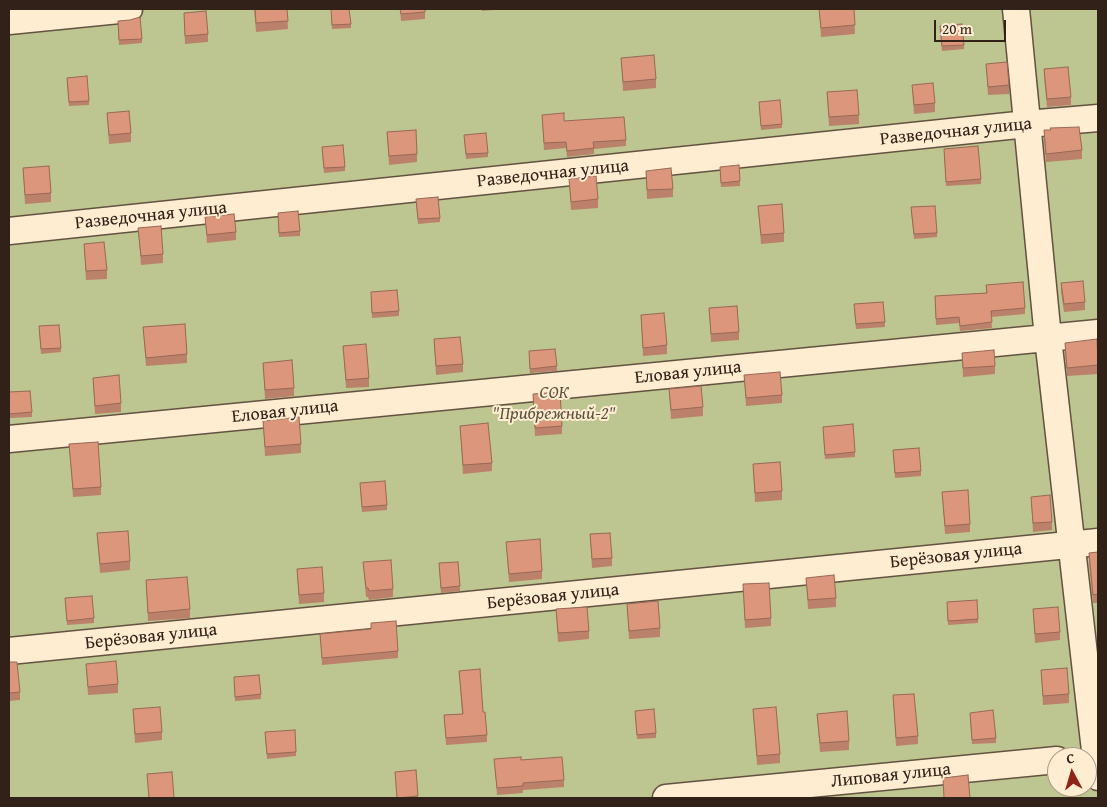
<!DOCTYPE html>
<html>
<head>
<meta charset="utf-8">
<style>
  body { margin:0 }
  #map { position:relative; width:1107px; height:807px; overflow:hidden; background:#fde4b8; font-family:"Gentium Book Plus",serif }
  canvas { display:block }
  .frame { position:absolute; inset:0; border:10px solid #312119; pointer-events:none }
  .north { position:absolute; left:1047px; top:747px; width:50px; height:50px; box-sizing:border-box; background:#feedd1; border:1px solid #ac9b87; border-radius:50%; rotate:354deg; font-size:14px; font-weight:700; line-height:20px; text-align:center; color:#312119 }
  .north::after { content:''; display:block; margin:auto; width:18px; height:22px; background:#8f2418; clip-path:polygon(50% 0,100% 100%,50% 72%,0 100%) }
  .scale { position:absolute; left:934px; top:20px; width:72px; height:22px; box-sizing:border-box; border:2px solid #312119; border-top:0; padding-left:6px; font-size:15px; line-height:18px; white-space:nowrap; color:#312119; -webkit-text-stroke:4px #feedd1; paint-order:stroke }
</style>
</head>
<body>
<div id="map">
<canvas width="1107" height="807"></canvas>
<div class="frame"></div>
<div class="north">С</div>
<div class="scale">20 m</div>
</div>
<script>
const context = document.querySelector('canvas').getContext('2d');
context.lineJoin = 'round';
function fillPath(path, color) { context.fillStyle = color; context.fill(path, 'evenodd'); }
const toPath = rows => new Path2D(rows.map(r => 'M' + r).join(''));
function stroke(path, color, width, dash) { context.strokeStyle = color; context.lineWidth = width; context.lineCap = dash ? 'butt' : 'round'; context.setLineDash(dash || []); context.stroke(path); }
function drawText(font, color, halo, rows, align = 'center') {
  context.font = font + ' "Gentium Book Plus",serif'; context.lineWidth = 4; context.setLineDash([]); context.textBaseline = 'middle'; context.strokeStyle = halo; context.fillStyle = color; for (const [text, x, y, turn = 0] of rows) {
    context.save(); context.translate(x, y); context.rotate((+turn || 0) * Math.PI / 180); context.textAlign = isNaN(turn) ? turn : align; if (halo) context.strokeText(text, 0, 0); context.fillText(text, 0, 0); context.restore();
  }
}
fillPath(toPath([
  [9,9,1098,9,1098,798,9,798],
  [1057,757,1087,757,1087,787,1057,787]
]), '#bdc590');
const minor = toPath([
  [1016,9,1048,338,1098,777],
  [9,21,129,9],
  [9,231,1027,124,1098,118],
  [9,439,1098,333],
  [9,651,1098,542],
  [666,798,1057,760]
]);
stroke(minor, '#645241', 29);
stroke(minor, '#feedd1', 26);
fillPath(toPath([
  [254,9,287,9,288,29,256,32],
  [331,9,351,24,351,28,332,29],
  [400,9,425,9,425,19,401,21],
  [482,9,505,9,482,11],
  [819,9,854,9,855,34,821,37],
  [184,13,208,34,208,42,185,44],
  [130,20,142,39,142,43,119,45,118,25],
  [940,31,964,45,964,49,942,51],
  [621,58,656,79,656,88,623,91],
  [986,64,1009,85,1009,94,988,95],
  [1044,69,1071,97,1071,105,1047,107,1044,77],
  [67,82,89,101,89,105,69,106],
  [912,85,935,103,935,112,914,114],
  [827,92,859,115,859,124,829,126],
  [759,106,782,124,782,128,761,130],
  [107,113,131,133,131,142,109,144],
  [542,115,626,140,626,146,594,149,594,154,567,157,566,148,544,150],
  [1044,130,1082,150,1082,159,1046,162,1044,139],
  [387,132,417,154,417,162,389,165],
  [464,139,488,153,488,157,466,159],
  [322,151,345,167,345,171,324,173],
  [944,153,981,179,981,184,946,186],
  [23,168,51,193,51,202,25,204],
  [646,171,673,189,673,197,647,199],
  [720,171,740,181,740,186,721,187],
  [569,179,598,199,598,208,571,210],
  [416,203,440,218,440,222,418,224],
  [758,206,784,233,784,242,761,244],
  [911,212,937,233,937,237,914,239],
  [205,217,236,232,236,240,207,243],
  [278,218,300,231,300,236,279,237],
  [138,228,163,254,163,263,141,265],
  [84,244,107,270,107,279,86,280],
  [1061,283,1085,302,1085,310,1064,312,1061,292],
  [986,285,1025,308,1025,314,991,317,992,328,960,331,959,323,936,325,935,296,986,293],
  [371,297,399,311,399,316,372,318],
  [709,308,739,332,739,340,711,342],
  [854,309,885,322,885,327,856,329],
  [641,315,667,345,667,354,643,356],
  [143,327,187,354,187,363,146,366],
  [39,331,61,348,61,352,41,354],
  [434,339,463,364,463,372,436,375],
  [1065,343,1098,348,1098,374,1067,376,1065,351],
  [343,346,369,378,369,387,346,388],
  [962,353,995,366,995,374,963,377],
  [529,355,557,366,557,371,530,373],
  [263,363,294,388,294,396,265,399],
  [744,375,782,395,782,403,746,406],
  [93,378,121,403,121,412,95,414],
  [669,389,703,407,703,416,671,419],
  [9,392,32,412,32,417,9,418],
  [533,394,562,426,562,434,535,436],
  [263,421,301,444,301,453,265,456],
  [460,426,492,463,492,471,463,474],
  [823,431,855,452,855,457,825,459],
  [69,444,101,487,101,495,73,497],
  [893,454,921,471,921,476,895,478],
  [753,464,782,491,782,500,755,502],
  [360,487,387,505,387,510,362,512],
  [942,492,970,524,970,532,945,534],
  [1031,497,1052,522,1052,530,1033,532],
  [97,533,130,561,130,570,100,573],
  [590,534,612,558,612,566,592,568],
  [506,542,542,571,542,579,509,582],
  [1098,552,1098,603,1093,603,1089,562,1089,553],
  [363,562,393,589,393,597,369,600,368,597,366,597],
  [439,568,460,586,460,591,441,593],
  [297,569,324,593,324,602,299,604],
  [806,578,836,598,836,607,808,609],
  [146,580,190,609,190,618,148,621],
  [743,584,771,618,771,626,745,628],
  [65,602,94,618,94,623,67,625],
  [627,604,660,628,660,637,629,639],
  [947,607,978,619,978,623,948,625],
  [556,609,589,631,589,639,558,642],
  [1033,609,1060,632,1060,640,1035,643],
  [371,623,398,651,398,658,322,665,320,634,371,629],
  [9,662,20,692,20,700,9,701],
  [86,664,118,684,118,693,88,695],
  [1041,670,1069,694,1069,703,1043,705],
  [459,671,483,712,487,735,487,742,446,745,444,715,462,714],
  [234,682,261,694,261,699,235,701],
  [893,695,918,736,918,744,896,746],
  [133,709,162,732,162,740,135,743],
  [753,709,780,754,780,763,757,765],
  [817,714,849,741,849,750,820,752],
  [635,715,656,733,656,738,637,739],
  [970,717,996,738,996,743,972,744],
  [265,737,296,752,296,756,267,759],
  [494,759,521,760,564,780,564,787,523,790,523,793,497,795],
  [418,796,418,798,396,798]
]), '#bc816a');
const building = toPath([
  [255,9,287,9,288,21,256,23,255,9],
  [331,9,349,9,351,24,332,25,331,9],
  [400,9,425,9,425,12,401,14,400,9],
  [819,9,854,9,855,25,821,28,819,9],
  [206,11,208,34,185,36,184,13,206,11],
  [140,17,142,39,119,40,118,21,130,20,140,17],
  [962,24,964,45,942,46,940,26,962,24],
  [654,55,656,79,623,82,621,58,654,55],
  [1007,62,1009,85,988,87,986,64,1007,62],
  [1068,67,1071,97,1047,99,1044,69,1068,67],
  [87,76,89,101,69,102,67,78,87,76],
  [933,83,935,103,914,105,912,85,933,83],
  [857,90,859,115,829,117,827,92,857,90],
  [780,100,782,124,761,126,759,102,780,100],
  [129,111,131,133,109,135,107,113,129,111],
  [564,113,564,121,624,117,626,140,593,142,594,148,567,151,566,142,544,143,542,115,564,113],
  [1079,127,1082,150,1046,154,1044,130,1051,130,1050,128,1079,127],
  [416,130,417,154,389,156,387,132,416,130],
  [486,133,488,153,466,154,464,135,486,133],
  [343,145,345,167,324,168,322,147,343,145],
  [978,146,981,179,946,182,944,149,978,146],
  [739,165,740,181,721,183,720,167,739,165],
  [49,166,51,193,25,195,23,168,49,166],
  [671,168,673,189,647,190,646,171,671,168],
  [596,176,598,199,571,202,569,179,596,176],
  [438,197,440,218,418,219,416,199,438,197],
  [782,204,784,233,761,235,758,206,782,204],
  [935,206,937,233,914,234,911,207,935,206],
  [298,211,300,231,279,233,278,213,298,211],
  [234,214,236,232,207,235,205,217,234,214],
  [161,226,163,254,141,256,138,228,161,226],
  [104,242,107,270,86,271,84,244,104,242],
  [1083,281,1085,302,1064,304,1061,283,1083,281],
  [1023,282,1025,308,991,311,992,322,960,326,959,317,936,319,935,296,987,293,986,285,1023,282],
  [397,290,399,311,372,313,371,292,397,290],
  [883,302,885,322,856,324,854,304,883,302],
  [737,306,739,332,711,334,709,308,737,306],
  [664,313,667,345,643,348,641,315,664,313],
  [185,324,187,354,146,358,143,327,185,324],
  [59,325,61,348,41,349,39,326,59,325],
  [460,337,463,364,436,366,434,339,460,337],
  [1097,339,1098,365,1067,368,1065,343,1097,339],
  [366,344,369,378,346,380,343,346,366,344],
  [555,349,557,366,530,369,529,351,555,349],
  [994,350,995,366,963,368,962,353,994,350],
  [292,360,294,388,265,390,263,363,292,360],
  [780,372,782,395,746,398,744,375,780,372],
  [119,375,121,403,95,406,93,378,119,375],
  [701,386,703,407,671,410,669,389,701,386],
  [30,391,32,412,9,414,9,392,30,391],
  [560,392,562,426,535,428,533,394,560,392],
  [299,417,301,444,265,447,263,421,299,417],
  [488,423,492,463,463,465,460,426,488,423],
  [853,424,855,452,825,455,823,427,853,424],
  [98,442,101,487,73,489,69,444,98,442],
  [919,448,921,471,895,473,893,450,919,448],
  [780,462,782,491,755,493,753,464,780,462],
  [385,481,387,505,362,507,360,483,385,481],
  [968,490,970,524,945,526,942,492,968,490],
  [1050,495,1052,522,1033,523,1031,497,1050,495],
  [128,531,130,561,100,564,97,533,128,531],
  [610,533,612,558,592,559,590,534,610,533],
  [540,539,542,571,509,574,506,542,540,539],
  [1098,552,1098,594,1093,595,1089,553,1098,552],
  [391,560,393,589,369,591,368,588,366,588,363,562,391,560],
  [458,562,460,586,441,588,439,563,458,562],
  [322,567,324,593,299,595,297,569,322,567],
  [834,575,836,598,808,600,806,578,834,575],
  [187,577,190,609,148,613,146,580,187,577],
  [769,583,771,618,745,620,743,584,769,583],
  [92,596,94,618,67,621,65,598,92,596],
  [977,600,978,619,948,621,947,602,977,600],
  [658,601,660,628,629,631,627,604,658,601],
  [587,607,589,631,558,633,556,609,587,607],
  [1058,607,1060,632,1035,634,1033,609,1058,607],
  [396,621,398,651,322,658,320,634,371,629,371,623,396,621],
  [116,661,118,684,88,687,86,664,116,661],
  [9,662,17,662,20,692,9,693,9,662],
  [1067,668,1069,694,1043,696,1041,670,1067,668],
  [480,669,483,712,485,712,487,735,446,738,444,715,463,714,459,671,480,669],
  [259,675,261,694,235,697,234,677,259,675],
  [914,694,918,736,896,738,893,695,914,694],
  [160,707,162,732,135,734,133,709,160,707],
  [776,707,780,754,757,756,753,709,776,707],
  [654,709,656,733,637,735,635,711,654,709],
  [993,710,996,738,972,740,970,713,993,710],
  [847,711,849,741,820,743,817,714,847,711],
  [295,730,296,752,267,754,265,732,295,730],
  [521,757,521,760,562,757,564,780,523,783,523,786,497,788,494,759,521,757],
  [416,770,418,796,397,798,395,772,416,770],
  [172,772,174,798,149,798,147,774,172,772],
  [968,775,970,798,944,798,943,778,968,775]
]);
fillPath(building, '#db967b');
stroke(building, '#996956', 1);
drawText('18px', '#312119', '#feedd1', [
  ["Разведочная улица",956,132,-6],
  ["Разведочная улица",553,174,-6],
  ["Разведочная улица",151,216,-6],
  ["Еловая улица",688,373,-6],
  ["Еловая улица",285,412,-6],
  ["Берёзовая улица",956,556,-6],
  ["Берёзовая улица",553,597,-6],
  ["Берёзовая улица",151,637,-6],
  ["Липовая улица",891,776,-6]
]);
drawText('italic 18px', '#5b523d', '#feedd1', [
  ["СОК",554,393],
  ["\"Прибрежный-2\"",554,414]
]);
</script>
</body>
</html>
